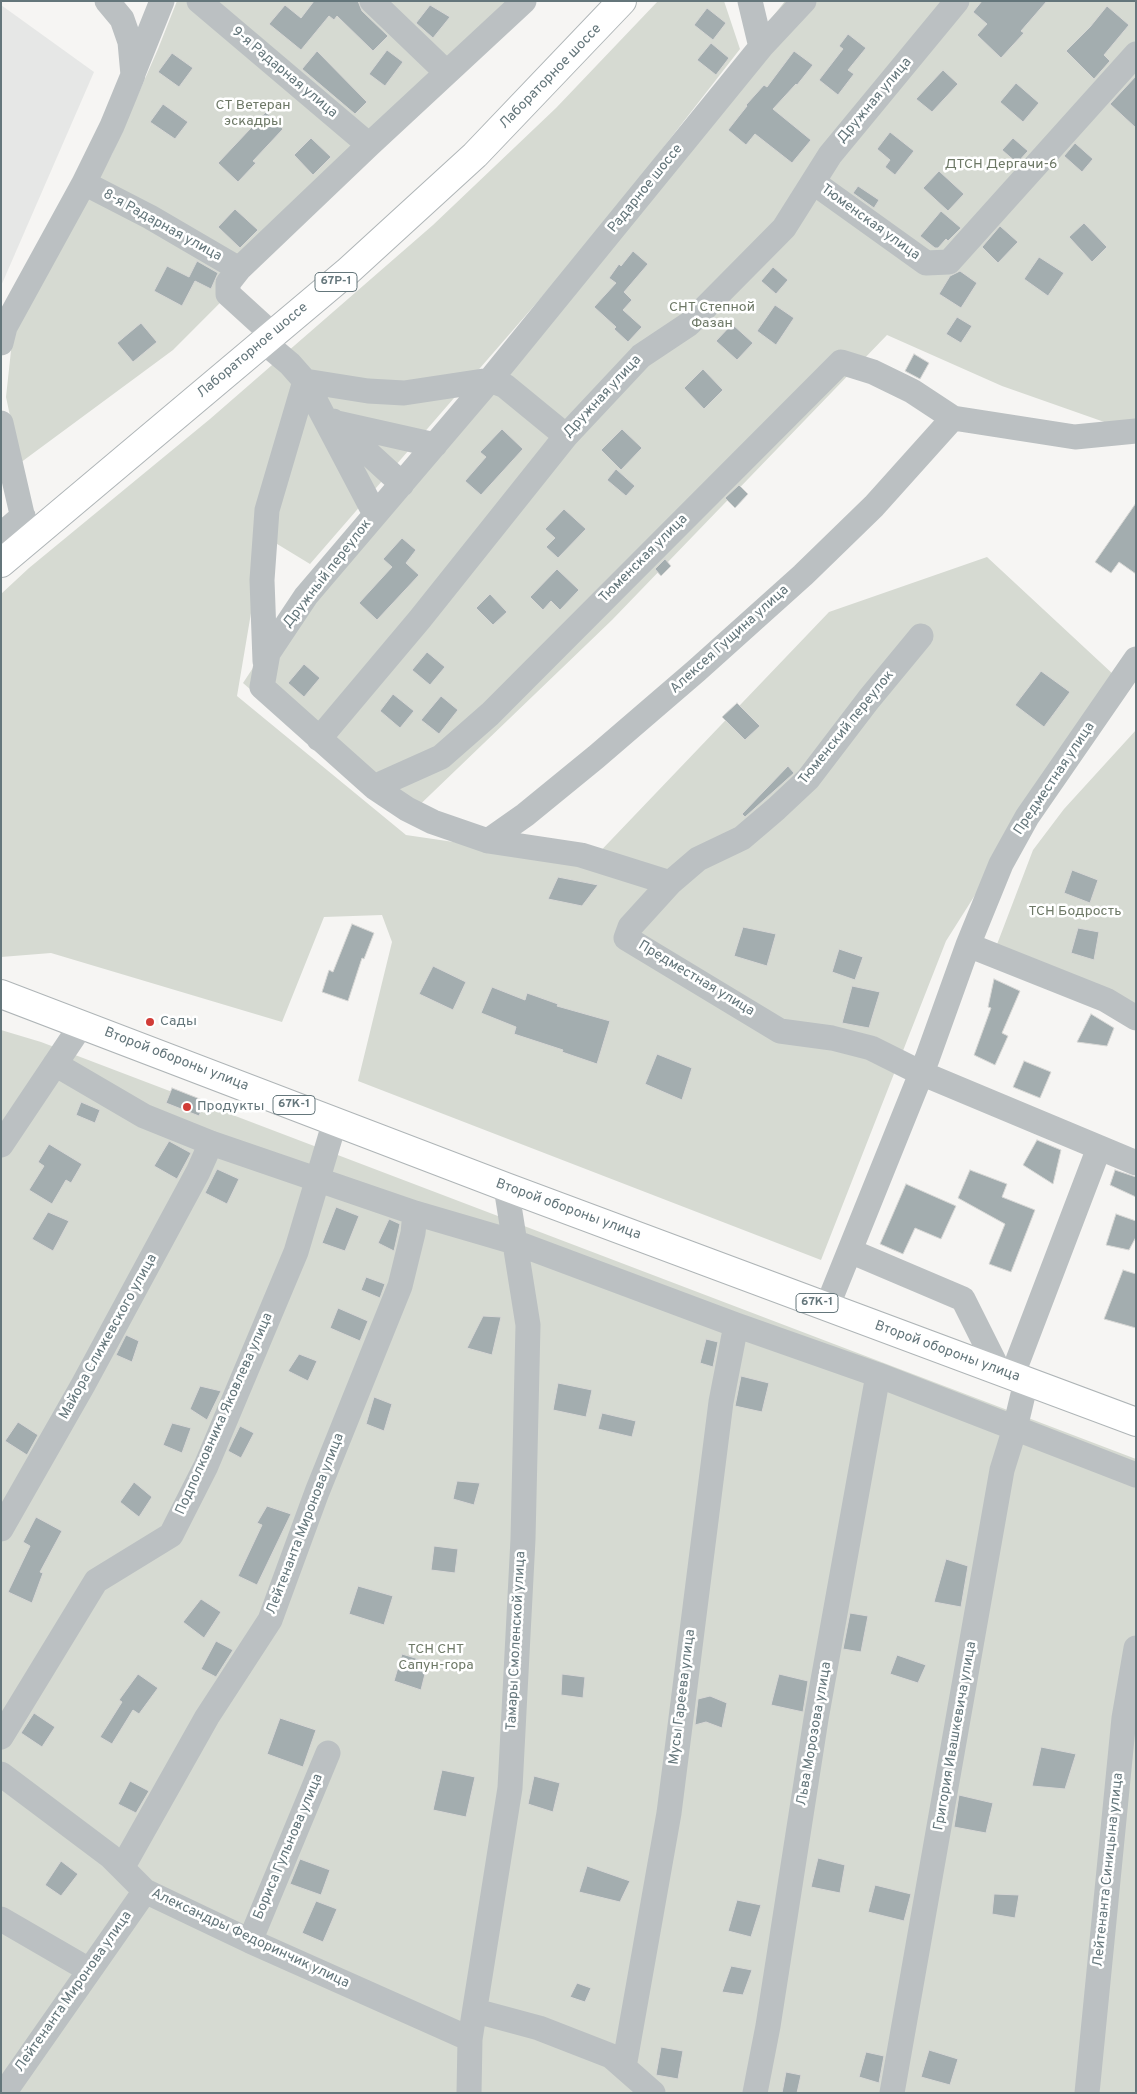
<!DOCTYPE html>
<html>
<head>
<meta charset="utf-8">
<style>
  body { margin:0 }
  #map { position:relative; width:1137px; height:2094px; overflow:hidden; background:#f6f5f3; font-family:Overpass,sans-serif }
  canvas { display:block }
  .frame { position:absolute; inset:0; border:2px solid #64767b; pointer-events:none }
</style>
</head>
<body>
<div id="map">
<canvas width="1137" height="2094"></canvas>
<div class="frame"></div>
</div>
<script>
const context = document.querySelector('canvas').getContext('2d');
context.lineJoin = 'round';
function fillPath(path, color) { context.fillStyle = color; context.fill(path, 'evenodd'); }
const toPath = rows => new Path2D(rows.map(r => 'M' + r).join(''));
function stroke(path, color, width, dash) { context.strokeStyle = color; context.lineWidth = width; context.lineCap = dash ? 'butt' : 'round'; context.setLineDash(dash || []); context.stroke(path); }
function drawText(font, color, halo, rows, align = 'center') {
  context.font = font + ' Overpass,sans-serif'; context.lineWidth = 5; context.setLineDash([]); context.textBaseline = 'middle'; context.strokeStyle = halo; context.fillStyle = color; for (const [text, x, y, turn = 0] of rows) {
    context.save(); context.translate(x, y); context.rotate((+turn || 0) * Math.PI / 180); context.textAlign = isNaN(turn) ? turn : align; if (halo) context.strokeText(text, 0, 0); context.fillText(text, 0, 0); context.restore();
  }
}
fillPath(toPath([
  [1,5,94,72,1,286]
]), '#e6e7e6');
fillPath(toPath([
  [177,1,521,1,173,350,20,463,6,397,13,332,55,260,112,154,158,49],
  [658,1,724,1,740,49,596,234,688,124,785,1,1136,1,1136,438,1127,430,1002,386,887,335,612,620,406,818,378,801,243,683,311,580,579,254,310,564,264,536,237,696,406,835,590,862,829,612,987,557,1114,675,946,941,821,1260,358,1081,392,942,382,915,324,917,282,1022,51,953,1,957,1,594,29,568,210,419,433,225,556,108],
  [1136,730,1136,1004,996,947,1033,850,1064,809],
  [1,1030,41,1042,1136,1459,1136,2093,1,2093]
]), '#d6dad2');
const building = toPath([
  [314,1,358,1,362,11,388,36,373,51,337,16,334,20,329,16,301,50,269,24,285,5,301,18,314,1],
  [982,1,1047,1,1021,31,1024,33,1001,58,977,35,987,24,973,12,982,1],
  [430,5,450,17,433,38,416,23,430,5],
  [1107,6,1129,25,1104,55,1110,61,1094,79,1066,51,1090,27,1107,6],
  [707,8,726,23,713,40,694,25,707,8],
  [848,34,866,48,848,70,854,74,838,95,819,80,843,49,839,46,848,34],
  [711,43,729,58,716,75,697,60,711,43],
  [387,50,403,62,385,86,369,74,387,50],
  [317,51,367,102,355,114,302,69,317,51],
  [794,51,813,65,797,85,796,84,773,109,811,140,792,163,755,134,746,145,728,130,747,106,746,105,764,85,767,87,794,51],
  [172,53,193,68,179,87,158,72,172,53],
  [943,70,958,84,932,112,916,99,943,70],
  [1136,76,1136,128,1110,104,1136,76],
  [1016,83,1039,103,1023,122,1000,102,1016,83],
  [163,104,188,122,175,139,150,122,163,104],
  [266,112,283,129,253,161,256,163,238,182,218,163,266,112],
  [890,132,914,151,895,175,885,167,890,160,877,149,890,132],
  [311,138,331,157,313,175,294,155,311,138],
  [1013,138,1028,151,1017,163,1002,150,1013,138],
  [1075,143,1093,159,1082,172,1064,156,1075,143],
  [939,171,964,194,948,211,923,188,939,171],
  [858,186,879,200,874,208,853,193,858,186],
  [235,209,258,230,240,248,218,227,235,209],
  [941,211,961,228,948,241,946,239,938,248,935,248,920,236,941,211],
  [1084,223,1107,247,1092,262,1069,237,1084,223],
  [1000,226,1018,242,998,263,982,247,1000,226],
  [633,251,648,264,624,292,632,300,623,310,642,327,628,342,614,329,616,327,594,307,616,283,609,278,619,264,621,266,633,251],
  [1039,257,1064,273,1048,296,1024,279,1039,257],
  [197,261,218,273,211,289,195,281,182,306,154,291,167,266,189,277,197,261],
  [773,267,788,280,776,294,761,281,773,267],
  [960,271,977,283,961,308,939,294,950,276,960,271],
  [775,305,794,318,776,345,757,331,775,305],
  [957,317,972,326,961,343,946,334,957,317],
  [141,323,157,342,133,362,117,343,141,323],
  [732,324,753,343,737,360,716,341,732,324],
  [914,354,929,363,920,379,905,371,914,354],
  [703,369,723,390,704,409,684,388,703,369],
  [502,429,523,449,481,495,465,481,486,457,480,452,502,429],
  [622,429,642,448,621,470,601,450,622,429],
  [616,469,635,486,626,496,607,480,616,469],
  [739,485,748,494,735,508,725,498,739,485],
  [1136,503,1136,574,1119,562,1111,573,1095,562,1136,503],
  [564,509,586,529,558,558,546,547,555,538,545,529,564,509],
  [402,538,416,550,406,563,419,575,377,620,359,603,392,567,383,559,402,538],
  [665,559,671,566,661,576,655,569,665,559],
  [557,569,579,590,560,610,551,601,543,610,530,597,557,569],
  [490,594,507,612,493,625,476,608,490,594],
  [427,652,445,667,430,685,412,670,427,652],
  [304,664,320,678,304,697,288,683,304,664],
  [1041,671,1070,692,1044,727,1015,705,1041,671],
  [393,694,414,711,400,728,380,711,393,694],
  [441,696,458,710,439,734,421,720,441,696],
  [737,703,760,726,745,740,722,717,737,703],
  [788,766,794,773,745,817,742,814,788,766],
  [1072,870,1098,880,1090,903,1064,893,1072,870],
  [558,877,598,885,582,906,548,899,558,877],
  [352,924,374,933,364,959,362,958,348,1001,322,992,329,970,333,972,352,924],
  [743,927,776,934,767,966,734,956,743,927],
  [1078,928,1099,932,1094,960,1071,953,1078,928],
  [839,949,863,957,855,980,832,972,839,949],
  [433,966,466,982,453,1010,419,994,433,966],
  [994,979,1020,991,1002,1033,1008,1036,995,1065,974,1055,991,1008,988,1007,994,979],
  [852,986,880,992,869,1028,842,1023,852,986],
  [492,987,525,1000,527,993,558,1004,557,1006,610,1021,597,1064,562,1052,563,1050,514,1034,516,1027,481,1013,492,987],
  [1091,1014,1114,1028,1107,1046,1077,1042,1091,1014],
  [657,1054,692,1068,682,1100,645,1084,657,1054],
  [1024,1061,1051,1072,1040,1098,1013,1087,1024,1061],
  [172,1088,205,1101,199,1116,166,1103,172,1088],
  [81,1102,100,1110,95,1123,76,1115,81,1102],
  [1037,1140,1061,1150,1053,1184,1023,1165,1037,1140],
  [169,1141,191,1153,177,1179,154,1166,169,1141],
  [49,1144,82,1164,71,1183,66,1180,52,1204,29,1190,44,1166,38,1162,49,1144],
  [217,1169,239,1179,227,1204,205,1193,217,1169],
  [970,1170,1007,1184,1002,1197,1035,1210,1011,1272,989,1264,1005,1224,958,1198,970,1170],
  [1115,1170,1136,1177,1136,1197,1110,1185,1115,1170],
  [906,1184,956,1206,941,1239,915,1228,903,1254,880,1244,906,1184],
  [336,1207,359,1216,345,1251,322,1243,336,1207],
  [48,1212,69,1221,53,1251,32,1239,48,1212],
  [1116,1214,1136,1221,1136,1237,1129,1250,1106,1245,1116,1214],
  [389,1219,400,1224,394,1251,378,1243,389,1219],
  [1123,1270,1136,1274,1136,1328,1104,1319,1123,1270],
  [366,1277,385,1284,380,1298,361,1290,366,1277],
  [338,1308,368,1321,360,1341,330,1328,338,1308],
  [483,1316,501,1317,492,1355,467,1348,483,1316],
  [126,1335,139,1341,132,1362,116,1355,126,1335],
  [706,1339,718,1342,713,1367,700,1363,706,1339],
  [299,1354,317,1361,308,1381,288,1371,299,1354],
  [741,1376,769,1383,762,1412,735,1406,741,1376],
  [558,1383,592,1390,586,1417,553,1410,558,1383],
  [200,1386,221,1391,207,1420,190,1409,200,1386],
  [374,1397,392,1404,384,1431,366,1424,374,1397],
  [602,1413,636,1421,632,1437,598,1429,602,1413],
  [18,1422,38,1435,27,1455,5,1441,18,1422],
  [172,1423,191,1428,182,1453,163,1445,172,1423],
  [240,1426,254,1433,241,1458,228,1451,240,1426],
  [457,1481,480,1483,474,1505,453,1499,457,1481],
  [134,1482,152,1497,139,1517,120,1502,134,1482],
  [267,1506,291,1514,257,1585,238,1576,262,1525,257,1523,267,1506],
  [36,1517,62,1531,40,1572,43,1573,32,1603,8,1592,30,1546,23,1542,36,1517],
  [434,1546,458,1549,455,1573,431,1570,434,1546],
  [946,1559,968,1566,961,1607,934,1602,946,1559],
  [358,1586,393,1596,384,1625,349,1614,358,1586],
  [201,1599,221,1612,204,1638,183,1622,201,1599],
  [850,1613,868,1616,861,1652,843,1649,850,1613],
  [216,1641,233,1650,216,1677,201,1669,216,1641],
  [402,1654,428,1662,421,1690,394,1681,402,1654],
  [897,1655,926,1665,918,1683,890,1674,897,1655],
  [138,1674,158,1688,139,1714,133,1710,112,1744,100,1737,122,1702,119,1700,138,1674],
  [562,1674,585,1677,583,1698,561,1695,562,1674],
  [779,1674,808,1681,803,1712,771,1705,779,1674],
  [710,1696,727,1703,722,1728,706,1722,695,1725,698,1699,710,1696],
  [34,1713,55,1727,42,1747,21,1733,34,1713],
  [280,1718,316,1730,303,1767,267,1754,280,1718],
  [1041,1747,1076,1754,1065,1789,1032,1786,1041,1747],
  [442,1770,475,1777,466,1817,433,1810,442,1770],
  [534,1776,560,1783,553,1812,528,1804,534,1776],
  [130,1781,149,1791,136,1813,118,1804,130,1781],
  [959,1795,993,1803,986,1833,954,1827,959,1795],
  [818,1858,845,1865,840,1893,811,1887,818,1858],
  [300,1859,330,1870,321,1895,290,1884,300,1859],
  [61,1861,78,1874,61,1896,45,1885,61,1861],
  [587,1866,630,1881,620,1902,579,1892,587,1866],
  [875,1885,911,1894,904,1921,868,1912,875,1885],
  [994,1894,1019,1895,1015,1918,992,1914,994,1894],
  [737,1900,761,1905,751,1937,728,1931,737,1900],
  [316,1901,337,1909,323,1942,302,1933,316,1901],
  [731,1966,752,1970,743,1995,722,1992,731,1966],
  [577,1983,591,1988,585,2002,570,1997,577,1983],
  [661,2047,683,2051,678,2079,656,2075,661,2047],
  [929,2050,958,2059,950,2085,921,2077,929,2050],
  [866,2052,884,2056,879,2083,859,2077,866,2052],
  [786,2072,801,2075,797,2093,782,2093,786,2072]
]);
fillPath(building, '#a3adaf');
stroke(building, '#d7d7d5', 1);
const major = toPath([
  [1,563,347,272,475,155,622,1],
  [1,994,506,1187,1136,1422]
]);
stroke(major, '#afb5b7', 30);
stroke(toPath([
  [199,1,369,145],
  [372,1,446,72],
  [750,1,761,47],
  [804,1,761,47,490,380,306,596,268,653,262,687,374,787,407,809,433,822,488,841,581,855,670,883,630,927,626,938,780,1031,832,1038,871,1048,921,1073,1136,1163],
  [134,71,162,1],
  [813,182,926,263,949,262,1136,54],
  [84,183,150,217,239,269],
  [273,335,228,294,228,283,239,269,369,145,524,1],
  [264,342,290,364,305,381,375,514],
  [1,343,5,327,84,183,112,126,133,75,130,42,122,19,107,1],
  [333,421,402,484],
  [1,423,28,540],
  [337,423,435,445],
  [1,535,23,516],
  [265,661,262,580,267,510,305,381,368,391,404,393,490,380,505,386,566,436],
  [319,739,420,619,566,436,641,356,689,324,784,228,830,155,957,1],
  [374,787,441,757,490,714,841,362,873,372,912,391,953,418,1075,437,1136,431],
  [488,841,525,815,596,757,696,671,803,575,874,506,953,418],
  [670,883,698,859,742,838,776,809,808,779,869,699,921,636],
  [968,945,1106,1000,1136,1018],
  [55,1064,144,1116,211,1143,415,1213,514,1242,736,1325,878,1375,1136,1475],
  [1,1145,82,1024],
  [850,1251,963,1299,999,1371],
  [827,1307,927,1059,968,945,1001,864,1027,817,1136,659],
  [1012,1376,1099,1148],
  [1,1529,83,1385,198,1172,211,1143],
  [1,1737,96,1581,171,1535,206,1466,296,1252,335,1121],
  [1,1774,110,1856,145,1891,250,1941,470,2039],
  [122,1868,207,1717,270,1620,317,1492,400,1286,413,1233,415,1213],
  [1,1919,89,1970],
  [250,1941,328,1753],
  [476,2011,539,2028,611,2056,653,2093],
  [624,2067,669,1813,721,1402,736,1325],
  [4,2093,145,1891],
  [469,2093,470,2039,510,1788,523,1539,528,1325,506,1187],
  [755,2093,768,2026,816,1719,878,1375],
  [892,2093,1002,1470,1015,1428,1026,1382],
  [1087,2093,1124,1718,1136,1648]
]), '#bbc0c2', 25);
stroke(major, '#fff', 28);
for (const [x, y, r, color] of [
  [150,1022,5,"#d13c37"],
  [187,1107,5,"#d13c37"]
]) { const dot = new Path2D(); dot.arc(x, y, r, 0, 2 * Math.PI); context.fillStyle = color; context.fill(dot); stroke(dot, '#fff', 2); }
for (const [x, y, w] of [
  [336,282,42],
  [294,1105,42],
  [817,1303,42]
]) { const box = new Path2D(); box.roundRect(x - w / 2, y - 9.5, w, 19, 4); context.fillStyle = '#fff'; context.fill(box); stroke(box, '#64767b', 1); }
drawText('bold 12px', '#64767b', null, [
  ["67Р-1",336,282],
  ["67К-1",294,1105],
  ["67К-1",817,1303]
]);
drawText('14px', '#64767b', '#fff', [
  ["9-я Радарная улица",284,73,40],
  ["Лабораторное шоссе",551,77,-46],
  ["Дружная улица",875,101,-50],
  ["Радарное шоссе",646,189,-51],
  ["Тюменская улица",870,223,36],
  ["8-я Радарная улица",162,226,29],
  ["Лабораторное шоссе",253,351,-40],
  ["Дружная улица",603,397,-47],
  ["Тюменская улица",644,559,-45],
  ["Дружный переулок",328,574,-52],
  ["Алексея Гущина улица",730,640,-42],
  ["Тюменский переулок",847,728,-51],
  ["Предместная улица",1055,779,-56],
  ["Предместная улица",696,979,31],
  ["Второй обороны улица",176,1060,21],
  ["Второй обороны улица",568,1210,20],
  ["Майора Слижевского улица",109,1337,-61],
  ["Второй обороны улица",947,1352,20],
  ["Подполковника Яковлева улица",225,1414,-66],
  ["Лейтенанта Миронова улица",306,1524,-69],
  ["Тамары Смоленской улица",517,1641,-87],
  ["Мусы Гареева улица",683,1697,-83],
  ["Льва Морозова улица",815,1734,-80],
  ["Григория Ивашкевича улица",956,1736,-80],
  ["Бориса Гульнова улица",289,1847,-67],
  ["Лейтенанта Синицына улица",1109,1870,-84],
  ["Александры Федоринчик улица",250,1939,25],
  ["Лейтенанта Миронова улица",74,1992,-55]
]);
drawText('14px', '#6d7866', '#fff', [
  ["СТ Ветеран",253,106],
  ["эскадры",253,122],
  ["ДТСН Дергачи-6",1001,165],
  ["СНТ Степной",712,308],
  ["Фазан",712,324],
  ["ТСН Бодрость",1075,912],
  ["ТСН СНТ",436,1650],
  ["Сапун-гора",436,1666]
]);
drawText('14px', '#64767b', '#fff', [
  ["Сады",160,1022],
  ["Продукты",197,1107]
], 'left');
</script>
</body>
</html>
